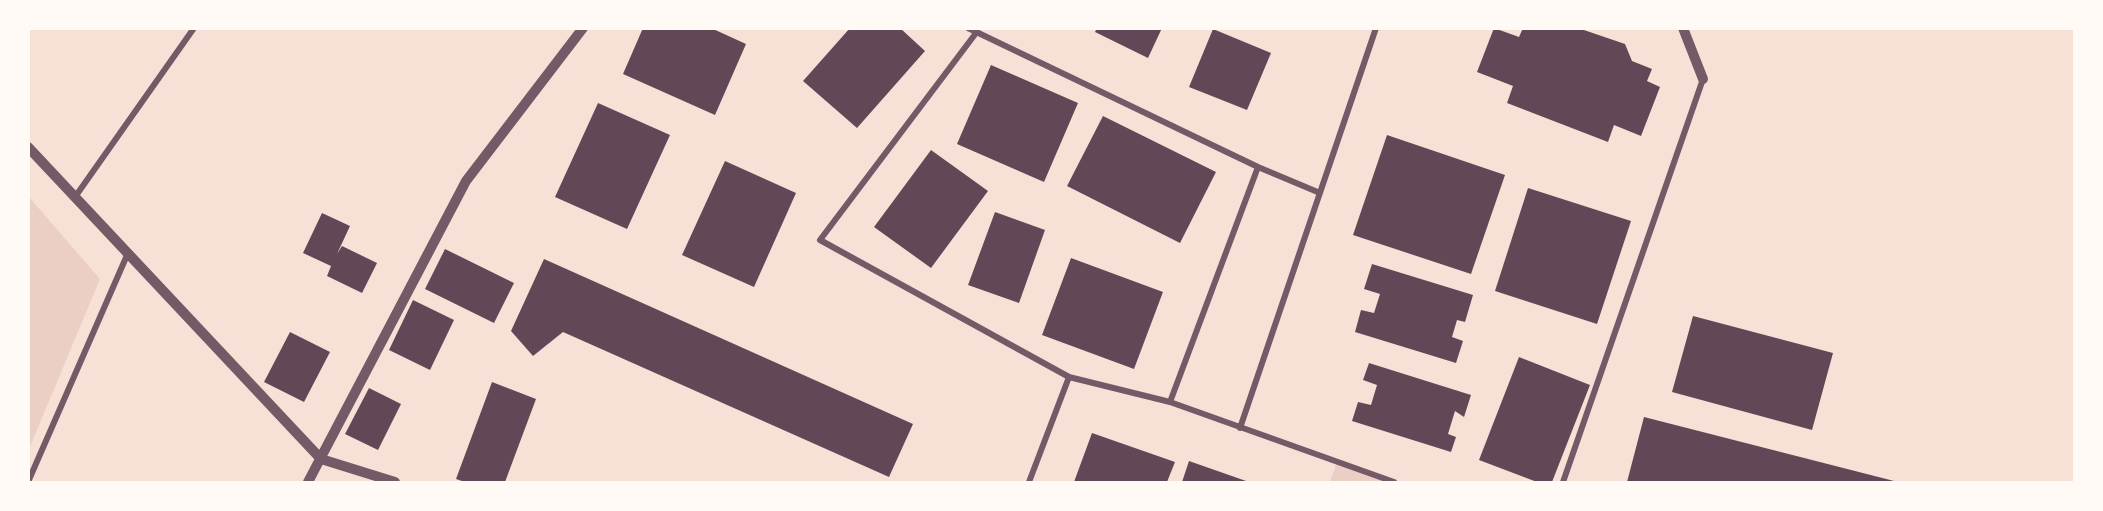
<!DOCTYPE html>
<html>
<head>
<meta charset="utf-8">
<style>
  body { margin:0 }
  #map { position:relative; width:2103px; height:511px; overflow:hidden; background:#f7e1d7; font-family:"Noto Sans",sans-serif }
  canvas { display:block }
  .frame { position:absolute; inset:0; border:30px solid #fffaf5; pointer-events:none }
</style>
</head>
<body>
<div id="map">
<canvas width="2103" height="511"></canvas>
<div class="frame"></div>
</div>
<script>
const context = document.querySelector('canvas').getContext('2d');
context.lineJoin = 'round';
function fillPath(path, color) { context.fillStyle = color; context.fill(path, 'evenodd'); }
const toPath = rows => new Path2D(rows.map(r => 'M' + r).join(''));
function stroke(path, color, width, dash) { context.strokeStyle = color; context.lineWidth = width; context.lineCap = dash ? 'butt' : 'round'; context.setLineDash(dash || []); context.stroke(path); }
fillPath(toPath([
  [29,197,100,279,29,449,28,197],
  [1337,462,1394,482,1330,482]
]), '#ebcfc5');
fillPath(toPath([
  [643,28,711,28,746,44,715,115,623,74],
  [850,28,900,28,925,51,857,128,803,81],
  [1097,28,1162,28,1148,58,1095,32],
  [1494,28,1519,37,1523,28,1578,28,1625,44,1632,61,1652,69,1647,81,1660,87,1641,136,1614,125,1608,142,1507,103,1513,86,1477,72],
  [1213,29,1271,53,1247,110,1189,87],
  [991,65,1078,103,1044,182,957,144],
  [598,103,670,135,627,229,555,197],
  [1103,116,1216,172,1180,243,1067,186],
  [1387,135,1505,175,1471,274,1353,235],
  [931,150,988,191,931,268,874,227],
  [725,161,796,193,754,287,682,255],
  [1528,188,1631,221,1597,324,1495,291],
  [995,212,1045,230,1019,303,968,285],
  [322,213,350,226,337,254,342,246,377,263,362,293,327,276,331,266,303,253],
  [445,249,514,283,494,323,425,289],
  [1071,258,1163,292,1134,369,1042,335],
  [544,259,913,424,889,477,563,332,533,356,511,331],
  [1372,264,1473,295,1465,322,1457,320,1452,337,1463,341,1456,363,1355,332,1361,310,1374,313,1380,294,1364,289],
  [413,300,454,320,430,370,389,350],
  [1693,316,1833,353,1812,430,1672,392],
  [290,332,330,352,304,402,264,382],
  [1519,357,1590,385,1552,482,1537,482,1479,460],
  [1369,363,1471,395,1464,417,1455,411,1448,434,1456,437,1451,452,1352,421,1358,402,1371,405,1377,385,1363,380],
  [492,382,536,399,505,482,465,482,456,479],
  [369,388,401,404,378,450,345,434],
  [1644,417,1898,482,1627,482],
  [1092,433,1175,462,1167,482,1074,482],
  [1189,461,1249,482,1182,482]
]), '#644757');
stroke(toPath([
  [968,28,1258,167,1320,193],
  [976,33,820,240,1069,377,1170,402,1394,482],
  [75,197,194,28],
  [1170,402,1258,167],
  [1240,428,1376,28],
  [28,482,128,253],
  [1029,482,1069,377],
  [1563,482,1703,79]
]), '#755966', 6);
stroke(toPath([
  [1683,28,1703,79],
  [28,147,321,459,395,482],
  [308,482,466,181,583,28]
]), '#755966', 10);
</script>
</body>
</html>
